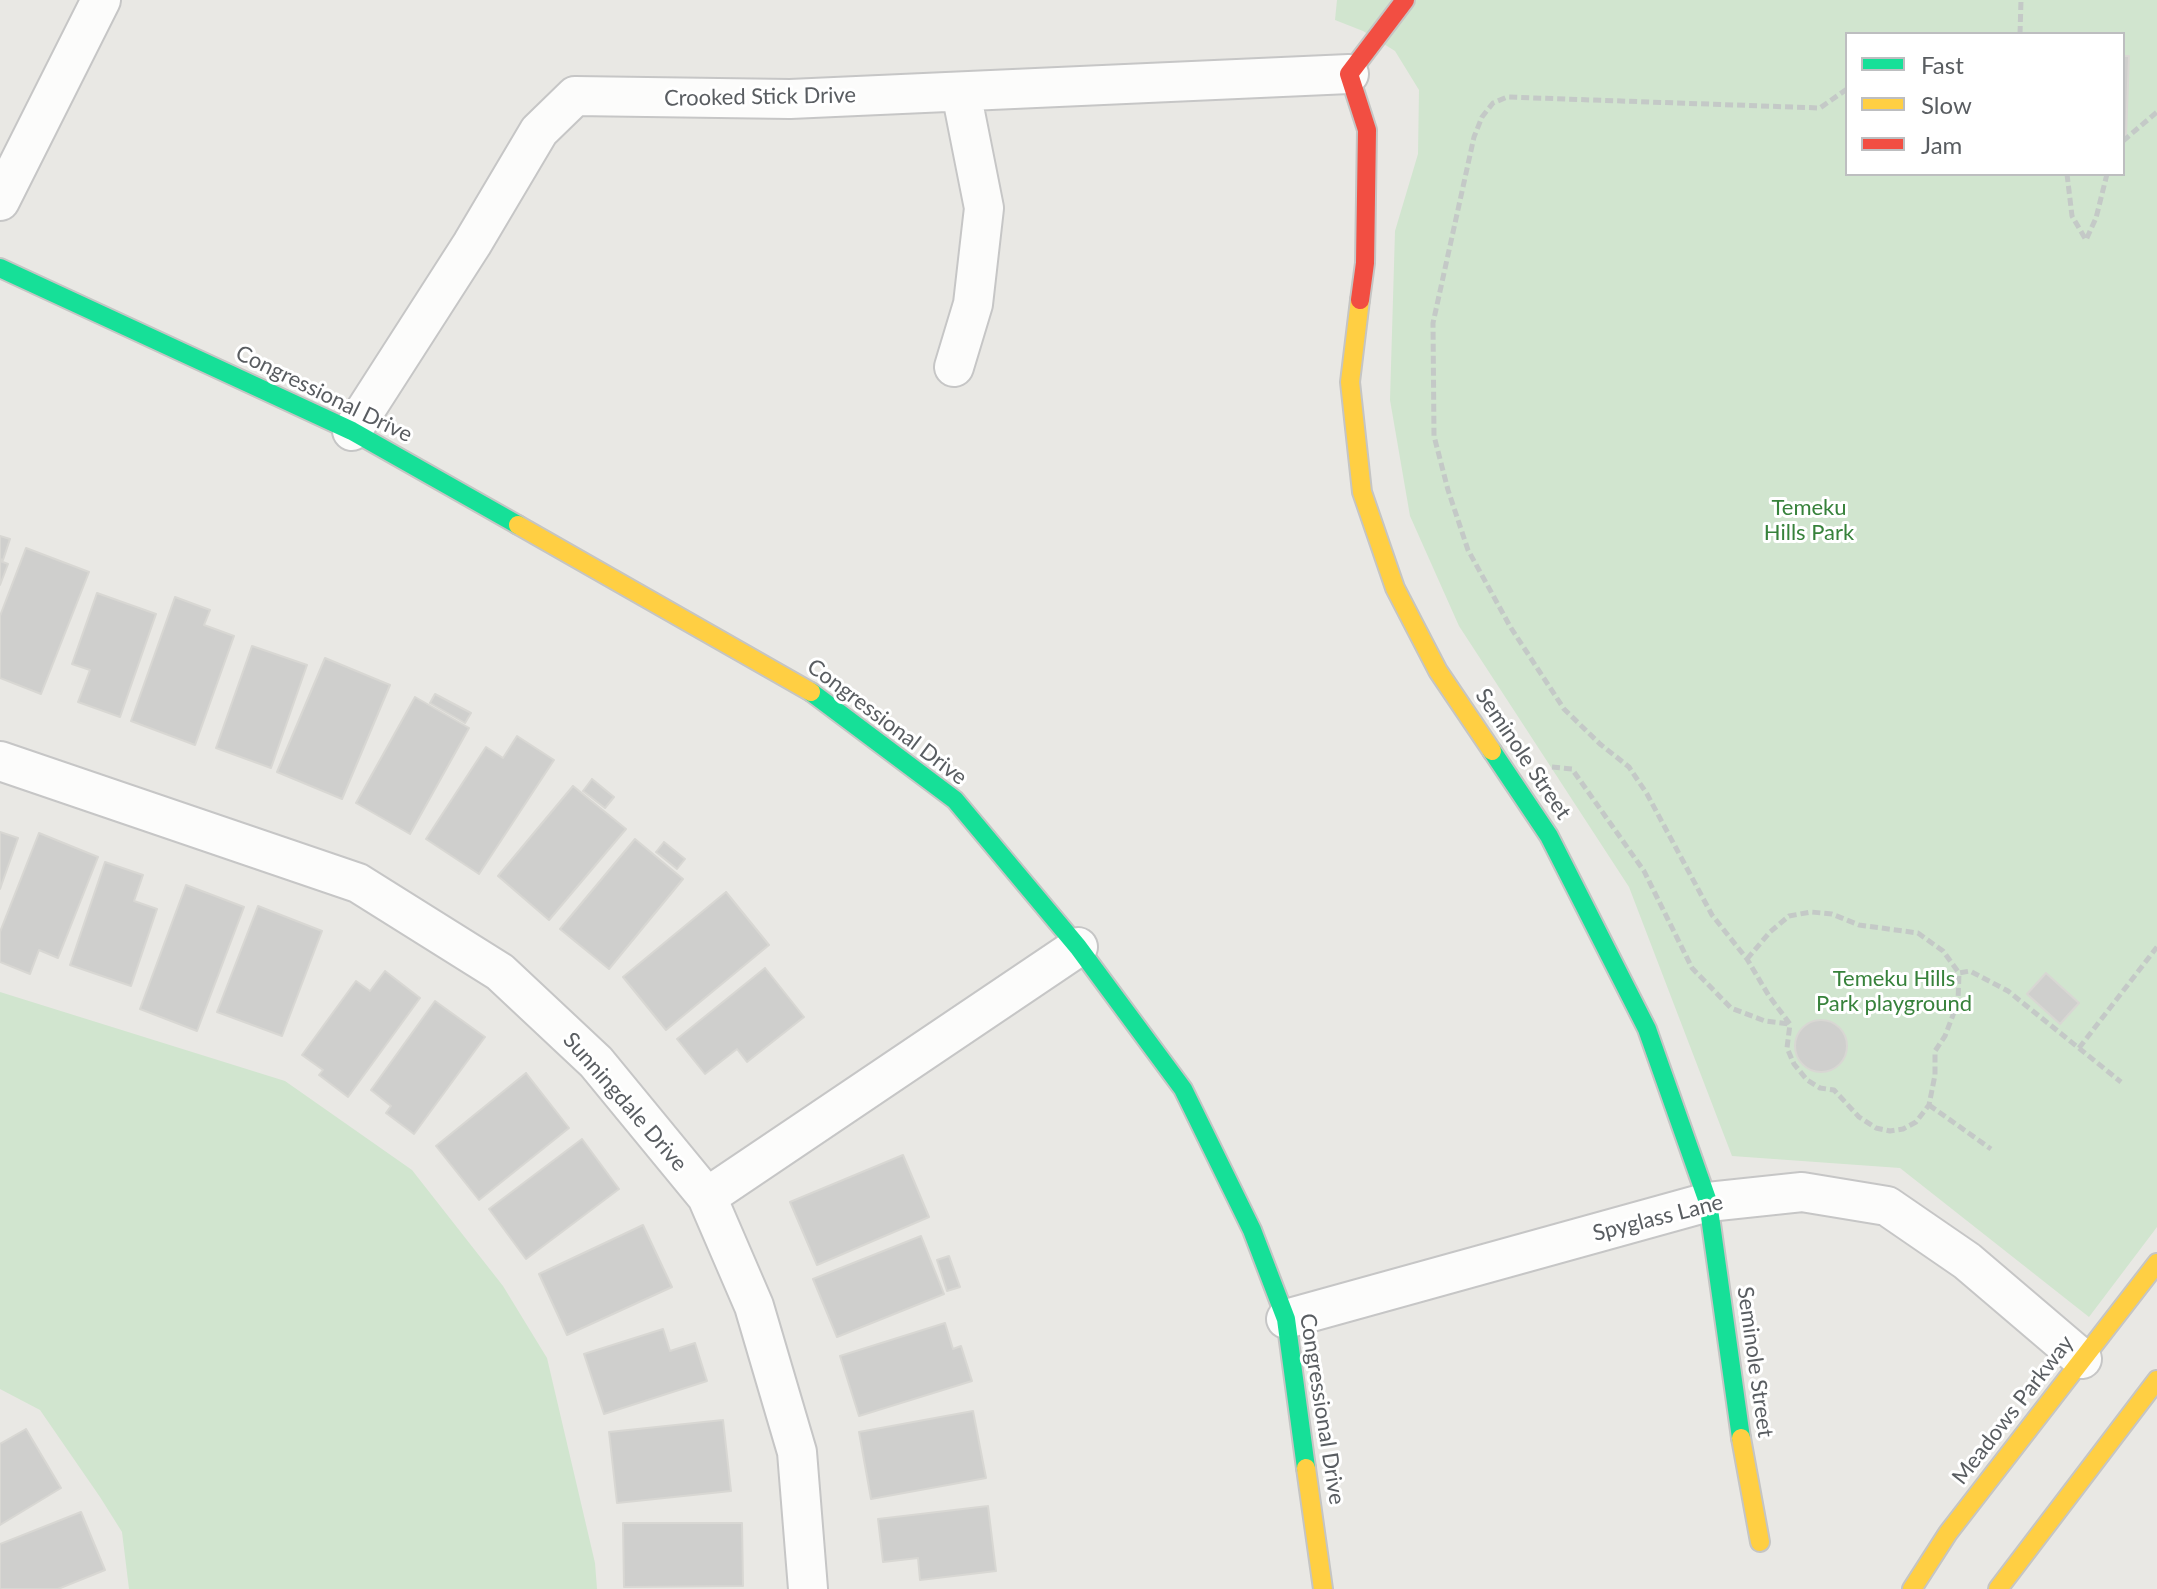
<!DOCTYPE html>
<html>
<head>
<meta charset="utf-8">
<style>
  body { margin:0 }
  #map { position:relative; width:2157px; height:1589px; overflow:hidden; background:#e9e8e4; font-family:Lato,sans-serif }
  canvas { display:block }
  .legend { position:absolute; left:1845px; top:32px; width:280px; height:144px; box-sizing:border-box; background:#fff; border:2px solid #bdbec0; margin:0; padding:10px 14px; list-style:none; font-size:24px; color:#595d61 }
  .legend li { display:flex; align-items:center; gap:16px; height:40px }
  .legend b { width:40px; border:2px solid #bdbec0 }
</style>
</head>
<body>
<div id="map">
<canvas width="2157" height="1589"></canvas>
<ul class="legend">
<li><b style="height:10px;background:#16e098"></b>Fast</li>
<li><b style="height:10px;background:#ffcf43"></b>Slow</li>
<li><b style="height:10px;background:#f24e42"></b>Jam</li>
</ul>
</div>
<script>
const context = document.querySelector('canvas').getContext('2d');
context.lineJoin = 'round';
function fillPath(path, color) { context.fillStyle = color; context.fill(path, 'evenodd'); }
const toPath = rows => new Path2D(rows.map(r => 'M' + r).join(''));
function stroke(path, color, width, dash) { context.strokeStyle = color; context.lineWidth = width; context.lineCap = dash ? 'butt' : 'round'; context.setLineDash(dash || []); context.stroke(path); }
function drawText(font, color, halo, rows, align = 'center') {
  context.font = font + ' Lato,sans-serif'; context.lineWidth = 6; context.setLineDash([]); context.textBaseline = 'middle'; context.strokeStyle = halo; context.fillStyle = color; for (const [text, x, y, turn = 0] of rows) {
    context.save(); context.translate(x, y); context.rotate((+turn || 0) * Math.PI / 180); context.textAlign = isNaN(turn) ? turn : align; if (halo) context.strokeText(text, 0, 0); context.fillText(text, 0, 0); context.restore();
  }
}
fillPath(toPath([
  [1337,0,2157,0,2157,1227,2089,1317,1900,1168,1732,1156,1629,887,1459,626,1410,516,1390,400,1395,231,1418,154,1419,90,1395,51,1363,31,1335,20],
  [1847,34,2123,34,2123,174,1847,174],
  [0,992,285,1081,412,1170,503,1286,547,1358,595,1563,597,1589,129,1589,122,1532,100,1497,40,1410,0,1389]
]), '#d1e5cf');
const building = toPath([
  [2123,56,2129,56,2126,136,2123,136,2123,56],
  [0,536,10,539,3,560,0,559,0,536],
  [26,548,89,572,41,694,0,678,0,616,26,548],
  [0,561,8,564,0,585,0,561],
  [97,593,156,614,120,717,78,702,90,670,72,664,97,593],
  [175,597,210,610,204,625,234,636,195,745,131,721,175,597],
  [252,646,307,665,271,768,216,748,252,646],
  [325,658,390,685,342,799,277,772,325,658],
  [435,694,471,713,465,723,430,703,435,694],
  [415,697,469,728,410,834,356,803,415,697],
  [517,736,554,760,479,874,426,839,486,747,503,758,517,736],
  [592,779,614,797,605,808,583,791,592,779],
  [573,786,626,829,549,920,498,876,573,786],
  [0,832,18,838,0,889,0,832],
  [39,833,98,857,58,958,39,950,30,974,0,962,0,932,39,833],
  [635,839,683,879,609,969,560,929,635,839],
  [664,842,685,859,677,869,656,852,664,842],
  [105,862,143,875,134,901,157,909,131,986,70,965,105,862],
  [186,885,244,907,197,1031,140,1009,186,885],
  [726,892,769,945,666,1030,623,977,726,892],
  [258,906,322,931,282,1036,217,1012,258,906],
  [765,968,804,1017,747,1062,737,1049,705,1074,677,1039,765,968],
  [385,971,420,998,348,1097,319,1075,323,1070,302,1055,356,981,370,991,385,971],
  [2046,973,2079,1003,2060,1024,2027,994,2046,973],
  [435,1001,485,1037,414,1134,386,1113,391,1106,371,1090,435,1001],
  '1795 1046a26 26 0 1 1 52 0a26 26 0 1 1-52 0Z',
  [526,1073,569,1128,479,1200,436,1146,526,1073],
  [582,1139,619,1189,526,1259,489,1209,582,1139],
  [903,1155,929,1217,817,1265,790,1202,903,1155],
  [643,1225,672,1287,567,1335,539,1274,643,1225],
  [921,1236,944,1294,837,1337,813,1279,921,1236],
  [949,1256,960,1287,947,1291,937,1260,949,1256],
  [945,1323,953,1349,961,1346,972,1381,859,1416,840,1356,945,1323],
  [663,1329,670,1351,695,1343,707,1381,604,1414,584,1354,663,1329],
  [973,1411,986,1478,871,1499,859,1432,973,1411],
  [723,1420,731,1491,617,1503,609,1432,723,1420],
  [26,1429,61,1488,0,1525,0,1444,26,1429],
  [988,1506,996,1571,920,1580,918,1558,883,1562,878,1519,988,1506],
  [81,1512,105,1570,58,1589,0,1589,0,1544,81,1512],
  [623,1523,742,1523,743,1586,624,1587,623,1523]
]);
fillPath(building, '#cfcfcd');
stroke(building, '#d8d7d3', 2);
const street = toPath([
  [0,201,101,0],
  [954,367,973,304,984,208,961,92],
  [352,431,472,244,539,131,575,96,790,99,1349,74],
  [0,761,358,883,500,972,596,1062,707,1197,754,1306,797,1452,808,1589],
  [707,1197,1078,947],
  [1286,1319,1708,1202,1802,1192,1887,1206,1967,1261,2082,1359]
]);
const fast = toPath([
  [0,268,352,431,518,525],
  [811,692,955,800,1078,947,1183,1089,1252,1230,1286,1319,1306,1468],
  [1492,751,1549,836,1647,1029,1708,1202,1741,1438]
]);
const slow = toPath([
  [1360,300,1350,382,1362,492,1395,588,1438,671,1492,751],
  [518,525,811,692],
  [1741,1438,1760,1542],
  [1306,1468,1323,1589],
  [1912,1589,1948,1533,2157,1263],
  [1998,1589,2157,1380]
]);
const jam = toPath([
  [1360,300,1365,263,1367,130,1349,74,1405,0]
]);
stroke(street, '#c6c6c6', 42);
stroke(fast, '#c5c5c4', 22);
stroke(slow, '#c5c5c4', 22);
stroke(jam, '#c5c5c4', 22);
stroke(toPath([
  [2020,34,2021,0],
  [1847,89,1820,108,1507,97,1493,103,1482,117,1474,137,1433,323,1434,436,1448,490,1468,550,1511,628,1564,709,1600,744,1629,767,1647,794,1712,915,1747,959,1769,996,1790,1024,1787,1048,1794,1064,1807,1080,1820,1088,1834,1090,1859,1117,1876,1128,1890,1131,1903,1129,1916,1122,1929,1105,1935,1075,1935,1051,1945,1036,1958,1002,1959,973,1970,971,2008,991,2121,1082],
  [2123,141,2157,112],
  [2067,174,2072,216,2086,240,2096,218,2107,174],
  [1552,767,1572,769,1644,871,1692,968,1731,1008,1765,1021,1789,1024],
  [1747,959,1770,932,1789,916,1811,912,1832,914,1859,925,1918,933,1943,951,1959,973],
  [2079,1048,2157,947],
  [1929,1105,1991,1149]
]), '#c4c9c7', 5, [8, 4]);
stroke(street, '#fcfcfb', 38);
stroke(fast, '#16e098', 18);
stroke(slow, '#ffcf43', 18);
stroke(jam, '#f24e42', 18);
drawText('22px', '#595d61', '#fff', [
  ["Crooked Stick Drive",760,97,-1],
  ["Congressional Drive",324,394,26],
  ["Congressional Drive",887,722,37],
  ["Seminole Street",1523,754,56],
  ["Sunningdale Drive",625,1102,49],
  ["Spyglass Lane",1658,1218,-14],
  ["Seminole Street",1755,1362,82],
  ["Congressional Drive",1322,1409,81],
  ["Meadows Parkway",2013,1410,-52]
]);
drawText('22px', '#37823b', '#fff', [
  ["Temeku",1809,508],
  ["Hills Park",1809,533],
  ["Temeku Hills",1894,979],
  ["Park playground",1894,1004]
]);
</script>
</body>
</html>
